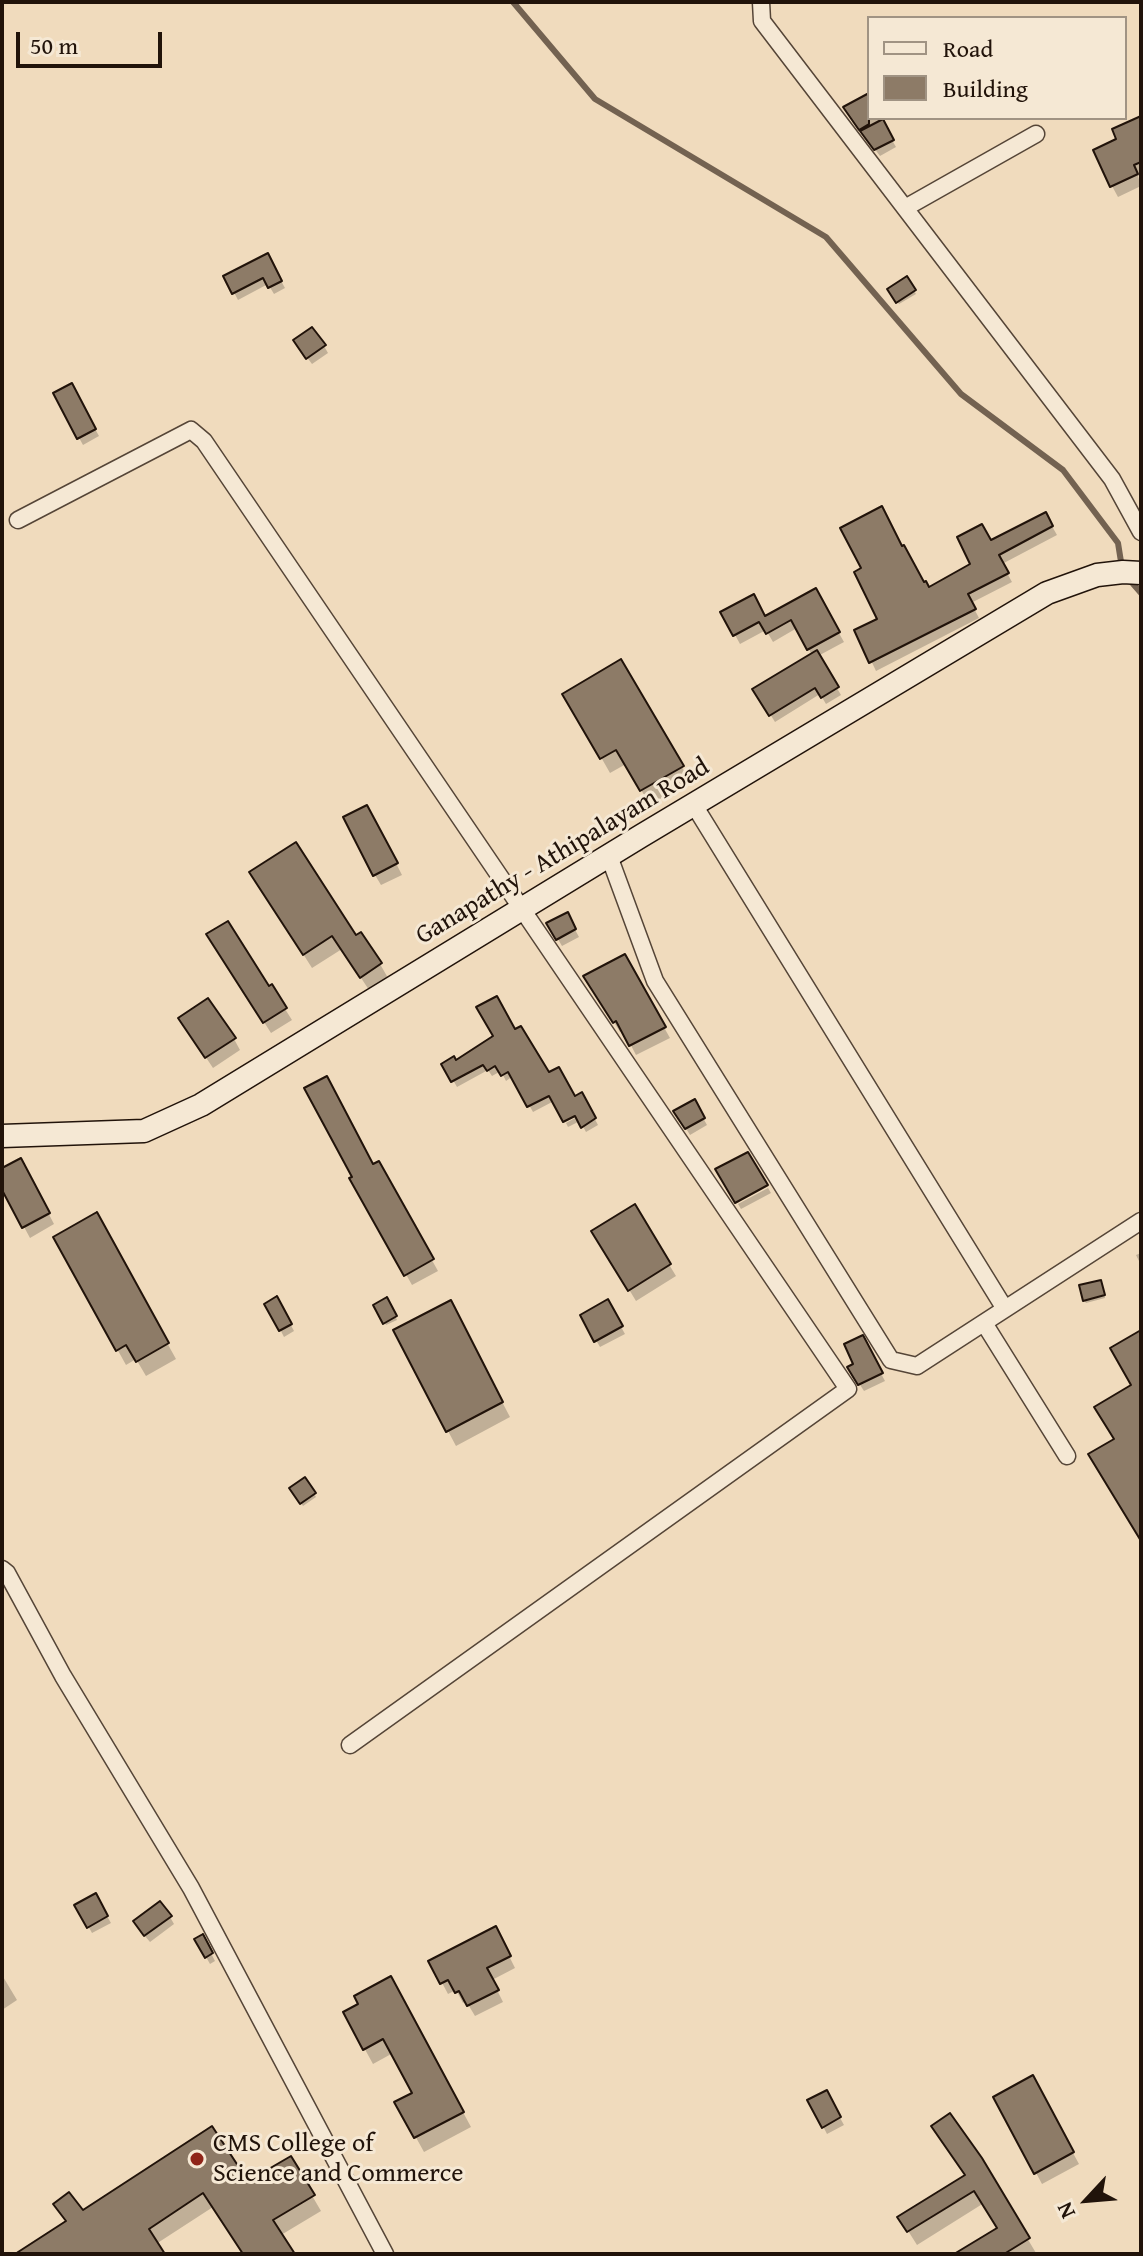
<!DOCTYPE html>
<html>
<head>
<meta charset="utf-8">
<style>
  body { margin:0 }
  #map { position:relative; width:1143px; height:2256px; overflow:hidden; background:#f0dbbd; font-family:"Gentium Book Plus",serif }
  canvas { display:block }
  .frame { position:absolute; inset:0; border:4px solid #21130a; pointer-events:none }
  .legend { position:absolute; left:867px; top:16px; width:260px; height:104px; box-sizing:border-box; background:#f5e8d4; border:2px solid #a09383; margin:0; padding:10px 14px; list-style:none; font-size:24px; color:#21130a }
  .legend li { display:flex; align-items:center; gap:16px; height:40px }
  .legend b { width:40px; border:2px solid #a09383 }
  .north { position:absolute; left:1047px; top:2160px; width:80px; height:80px; -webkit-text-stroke:6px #f5e8d4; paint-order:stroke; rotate:244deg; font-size:22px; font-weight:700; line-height:32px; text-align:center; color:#21130a }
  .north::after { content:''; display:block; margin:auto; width:28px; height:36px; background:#21130a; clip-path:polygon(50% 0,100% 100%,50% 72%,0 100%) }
  .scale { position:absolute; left:16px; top:32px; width:146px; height:36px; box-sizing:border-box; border:4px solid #21130a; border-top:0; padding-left:10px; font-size:24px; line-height:28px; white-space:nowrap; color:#21130a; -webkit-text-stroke:6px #f5e8d4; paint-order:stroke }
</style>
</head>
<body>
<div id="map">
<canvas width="1143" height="2256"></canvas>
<div class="frame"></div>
<ul class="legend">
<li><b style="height:10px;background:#f5e8d4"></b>Road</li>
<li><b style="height:22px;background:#8d7b67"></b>Building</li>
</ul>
<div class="north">N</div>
<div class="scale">50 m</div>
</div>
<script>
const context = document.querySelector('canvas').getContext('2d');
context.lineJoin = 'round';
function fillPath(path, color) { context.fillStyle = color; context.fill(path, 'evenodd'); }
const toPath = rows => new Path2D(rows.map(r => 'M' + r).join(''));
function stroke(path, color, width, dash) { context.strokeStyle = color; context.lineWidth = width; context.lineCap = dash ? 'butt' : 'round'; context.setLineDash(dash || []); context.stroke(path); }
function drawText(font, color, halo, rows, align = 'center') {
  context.font = font + ' "Gentium Book Plus",serif'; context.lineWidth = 6; context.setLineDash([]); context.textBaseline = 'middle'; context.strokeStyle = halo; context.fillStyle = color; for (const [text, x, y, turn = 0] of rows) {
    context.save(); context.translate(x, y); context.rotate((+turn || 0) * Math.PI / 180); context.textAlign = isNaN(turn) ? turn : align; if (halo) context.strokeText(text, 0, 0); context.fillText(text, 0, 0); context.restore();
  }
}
fillPath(toPath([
  [869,101,869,118,879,118,896,147,880,156,849,115],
  [1141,118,1141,174,1138,176,1141,186,1118,197,1112,186,1119,140],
  [267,256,285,288,274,294,268,284,238,300,226,277],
  [906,279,916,294,899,304,890,290],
  [324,346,328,353,312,364,300,348],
  [71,386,99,436,83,445,55,394],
  [1045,514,1057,535,1002,564,1012,582,971,603,979,618,876,671,857,631,880,620,902,548,928,589,973,565,991,543],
  [815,591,844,642,818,656,841,695,826,704,820,694,775,722,755,690,812,655,797,628,773,642,766,630,740,644,723,613,764,618],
  [621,662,690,781,650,805,626,764,610,773,565,694],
  [373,818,402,875,381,885,375,875],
  [260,886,356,938,380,964,388,978,369,990,342,949,312,968],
  [567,915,579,937,562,946,549,924],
  [215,945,269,988,271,987,292,1020,271,1033],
  [624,957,670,1038,636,1055,623,1030,620,1032,586,977],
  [187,1029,234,1039,240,1050,213,1068],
  [514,1032,549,1075,574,1099,582,1095,598,1125,586,1132,580,1121,568,1127,566,1123,584,1113,554,1101,533,1112,513,1076,506,1081,501,1071,492,1076,488,1070,457,1087,444,1064,455,1062],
  [694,1102,707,1125,690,1135,676,1112],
  [378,1164,438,1271,412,1285,352,1179],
  [2,1171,27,1172,54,1224,30,1238,2,1186],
  [768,1188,771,1193,741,1209,738,1204],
  [634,1207,676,1276,636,1301,594,1232],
  [96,1215,176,1359,146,1376,136,1359,126,1365,55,1237],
  [1141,1253,1141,1265,1136,1255],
  [1102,1285,1105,1298,1086,1303,1084,1300],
  [277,1299,294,1331,284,1337,267,1304],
  [387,1300,397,1320,386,1325,376,1306],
  [607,1302,625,1334,600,1347,582,1316],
  [458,1318,510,1417,456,1446,448,1431],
  [862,1338,885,1381,864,1391,849,1368,856,1365],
  [305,1480,316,1497,303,1506,291,1488],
  [95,1896,111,1923,92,1933,77,1906],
  [170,1917,174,1924,150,1942,139,1929],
  [202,1936,215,1961,210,1964,196,1939],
  [501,1940,515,1968,492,1980,503,2002,475,2016,466,2001,463,2003,456,1990,448,1994,431,1962],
  [2,1975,17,2000,2,2010],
  [399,1994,471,2127,424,2152,397,2103,415,2093,393,2053,373,2064,345,2013],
  [1032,2078,1079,2164,1042,2184,996,2098],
  [826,2093,844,2125,827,2134,810,2101],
  [290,2158,321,2211,281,2235,293,2254,244,2254,213,2207,156,2244,163,2254,20,2254,82,2213,248,2184],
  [980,2159,1036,2253,1034,2254,958,2254,999,2228,984,2203,917,2245,900,2218,967,2176]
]), '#0003');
stroke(toPath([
  [513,2,595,99,826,237,961,394,1063,470,1118,543,1122,568],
  [1128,578,1141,593]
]), '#736251', 6);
const building = toPath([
  [869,93,869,124,859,130,843,107,869,93],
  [1141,116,1141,162,1134,165,1138,174,1110,187,1093,150,1116,139,1112,129,1141,116],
  [883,119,894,140,874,150,860,131,883,119],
  [268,253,282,281,268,288,263,278,232,294,223,276,268,253],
  [907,276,916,290,896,303,887,289,907,276],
  [312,327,326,345,306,359,293,340,312,327],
  [72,383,96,429,77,439,53,393,72,383],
  [882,506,902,546,904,545,924,582,926,581,929,587,970,564,957,537,982,524,991,540,1046,512,1053,526,999,555,1009,573,968,594,976,609,869,663,854,630,877,619,854,572,861,568,840,528,882,506],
  [816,588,840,632,807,650,791,620,766,634,759,622,733,636,720,612,754,594,765,616,816,588],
  [817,650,839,687,821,698,815,688,769,716,752,689,817,650],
  [621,659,684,766,640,791,616,750,600,759,562,694,621,659],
  [367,805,398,863,373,876,343,817,367,805],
  [296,842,356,935,361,932,382,963,360,978,332,936,303,955,249,872,296,842],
  [568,912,576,929,556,940,546,923,568,912],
  [228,921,269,986,272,984,287,1008,263,1023,206,934,228,921],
  [625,954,666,1027,629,1046,616,1021,613,1023,583,976,625,954],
  [497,996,515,1029,521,1026,549,1072,559,1067,575,1096,582,1092,596,1118,581,1128,575,1116,563,1122,549,1096,527,1107,508,1072,501,1076,495,1066,487,1071,483,1065,451,1082,441,1064,454,1056,456,1060,493,1036,476,1007,497,996],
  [208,998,236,1038,205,1058,178,1018,208,998],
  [327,1076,373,1164,379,1161,434,1259,404,1276,349,1178,352,1177,304,1088,327,1076],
  [695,1099,705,1118,685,1129,673,1111,695,1099],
  [748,1152,768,1185,735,1203,715,1169,748,1152],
  [21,1158,50,1213,22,1228,2,1190,2,1168,21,1158],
  [635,1204,671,1264,628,1291,591,1231,635,1204],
  [97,1212,169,1343,136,1362,126,1345,116,1351,53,1237,97,1212],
  [1101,1280,1105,1295,1083,1301,1079,1285,1101,1280],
  [277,1296,292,1324,279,1331,264,1304,277,1296],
  [387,1297,397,1316,383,1324,373,1305,387,1297],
  [608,1299,623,1326,594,1342,580,1315,608,1299],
  [451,1300,503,1402,446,1432,393,1330,451,1300],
  [1141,1330,1141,1541,1088,1454,1114,1439,1094,1407,1131,1385,1110,1348,1141,1330],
  [863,1335,883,1373,858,1385,847,1367,853,1364,844,1344,863,1335],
  [305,1477,316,1493,300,1504,289,1488,305,1477],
  [96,1893,108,1916,87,1928,74,1905,96,1893],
  [160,1901,172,1916,144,1936,133,1921,160,1901],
  [496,1926,511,1956,487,1968,499,1990,467,2006,459,1991,455,1993,448,1980,440,1984,428,1961,496,1926],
  [203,1934,213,1953,205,1958,194,1939,203,1934],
  [391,1976,464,2112,414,2138,394,2102,412,2093,383,2039,363,2050,343,2012,358,2004,354,1996,391,1976],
  [1033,2075,1074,2152,1034,2174,993,2097,1033,2075],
  [827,2090,841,2117,822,2128,807,2100,827,2090],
  [950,2113,982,2158,1030,2238,1004,2254,954,2254,997,2228,974,2191,907,2232,897,2217,965,2175,931,2126,950,2113],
  [212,2126,248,2181,291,2156,315,2195,273,2220,295,2254,243,2254,203,2193,149,2229,165,2254,15,2254,66,2221,53,2204,69,2192,83,2210,212,2126]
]);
fillPath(building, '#8d7b67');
stroke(building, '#21130a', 2);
const minor = toPath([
  [761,2,762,21,1112,479,1141,532],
  [905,208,1036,134],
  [18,520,191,430,204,441,848,1389,350,1745],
  [694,805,1005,1309],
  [609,856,655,981,891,1360,917,1366,1141,1221],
  [984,1323,1067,1456],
  [2,1569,7,1573,63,1676,191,1888,385,2254]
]);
const secondary = toPath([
  [2,1136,144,1131,201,1105,641,836,1047,593,1097,575,1123,572,1141,573]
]);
stroke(minor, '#554537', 19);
stroke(secondary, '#21130a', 25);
stroke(minor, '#f5e8d4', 16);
stroke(secondary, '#f5e8d4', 22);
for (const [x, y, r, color] of [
  [197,2159,8,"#8f2418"]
]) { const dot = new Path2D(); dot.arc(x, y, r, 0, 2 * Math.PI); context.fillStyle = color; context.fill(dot); stroke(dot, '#f5e8d4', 3); }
drawText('26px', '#21130a', '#f5e8d4', [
  ["Ganapathy - Athipalayam Road",563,852,-31]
]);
drawText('26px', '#21130a', '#f5e8d4', [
  ["CMS College of",213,2144],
  ["Science and Commerce",213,2174]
], 'left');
</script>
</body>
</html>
